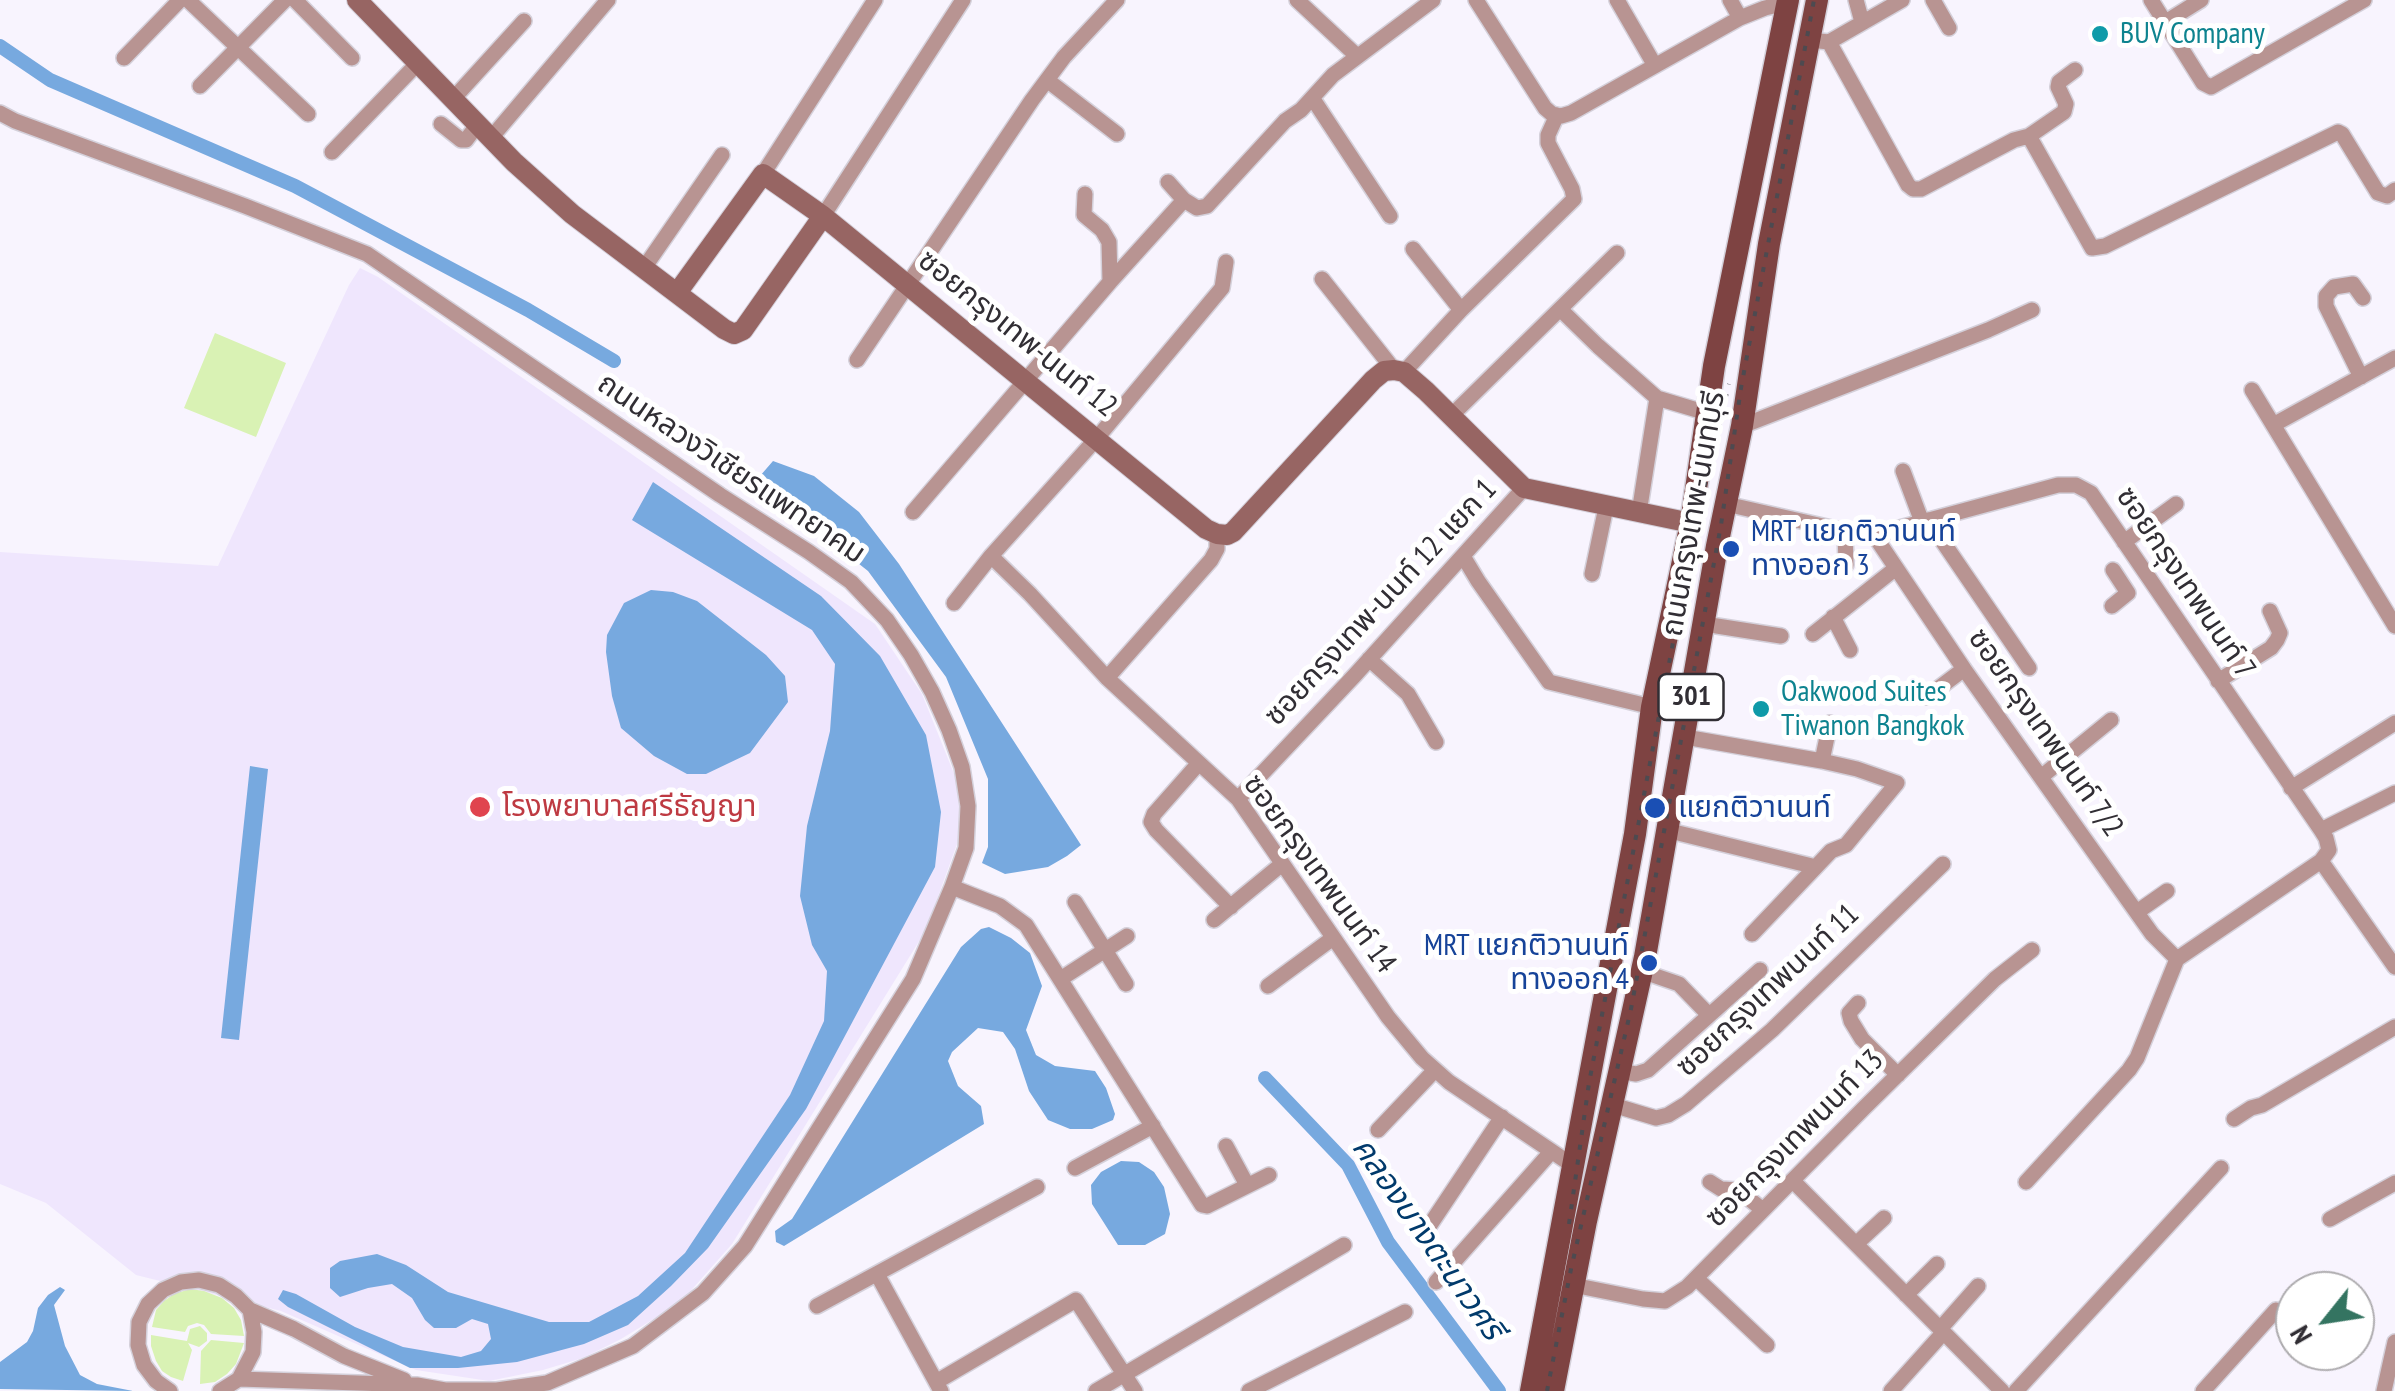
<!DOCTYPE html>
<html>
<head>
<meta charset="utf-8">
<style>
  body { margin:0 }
  #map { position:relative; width:2395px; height:1391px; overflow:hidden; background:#f8f4fe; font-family:"PT Sans Narrow",sans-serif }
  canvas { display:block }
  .north { position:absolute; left:2275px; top:1271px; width:100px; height:100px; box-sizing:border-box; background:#fff; border:2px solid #adabae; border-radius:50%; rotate:240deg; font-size:28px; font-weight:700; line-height:40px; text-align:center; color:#312e34 }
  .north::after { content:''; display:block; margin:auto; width:35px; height:45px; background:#347461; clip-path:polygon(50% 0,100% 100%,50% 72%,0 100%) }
</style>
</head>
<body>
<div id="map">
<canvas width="2395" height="1391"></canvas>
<div class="north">N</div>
</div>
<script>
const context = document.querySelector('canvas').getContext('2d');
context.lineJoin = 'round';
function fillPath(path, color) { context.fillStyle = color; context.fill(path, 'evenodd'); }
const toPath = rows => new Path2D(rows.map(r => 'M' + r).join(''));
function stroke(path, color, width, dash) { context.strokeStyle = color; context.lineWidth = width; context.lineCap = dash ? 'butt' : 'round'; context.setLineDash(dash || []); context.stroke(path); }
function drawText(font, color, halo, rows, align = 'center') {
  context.font = font + ' "PT Sans Narrow","Noto Sans Thai",sans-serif'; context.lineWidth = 10; context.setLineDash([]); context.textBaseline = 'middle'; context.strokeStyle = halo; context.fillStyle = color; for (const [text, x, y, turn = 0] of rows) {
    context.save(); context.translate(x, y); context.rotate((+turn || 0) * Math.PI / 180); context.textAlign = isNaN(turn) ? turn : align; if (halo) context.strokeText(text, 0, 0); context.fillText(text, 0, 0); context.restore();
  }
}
fillPath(toPath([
  [360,268,378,277,875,624,922,694,957,781,961,833,926,930,732,1244,688,1294,657,1317,621,1339,583,1358,543,1370,489,1381,416,1370,281,1311,136,1275,46,1203,0,1184,0,552,218,566,349,285]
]), '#efe6fd');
fillPath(toPath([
  [215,333,286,363,256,437,184,408],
  [190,1289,204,1291,222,1298,234,1308,241,1320,244,1336,211,1334,204,1325,197,1323,188,1326,185,1332,152,1327,156,1310,164,1301,174,1294],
  [200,1326,207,1333,207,1341,199,1347,188,1343,192,1350,183,1381,171,1377,162,1371,156,1361,151,1346,151,1335,187,1341,190,1329],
  [211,1340,244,1343,236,1364,227,1374,215,1382,200,1384,201,1351]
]), '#d9f2b4');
fillPath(toPath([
  [773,461,814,476,859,512,899,564,1081,845,1067,856,1048,867,1005,874,982,863,988,847,988,779,946,677,868,571,760,486,760,476],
  [653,482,821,596,880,656,926,735,941,812,935,867,806,1109,708,1248,671,1286,628,1325,584,1344,517,1362,458,1368,410,1368,288,1307,278,1299,283,1290,296,1294,355,1327,403,1347,461,1357,481,1351,491,1339,488,1324,472,1319,456,1328,434,1328,425,1320,412,1298,392,1284,368,1288,340,1297,330,1288,330,1268,340,1261,377,1254,406,1265,448,1292,549,1322,589,1322,638,1296,685,1253,790,1095,824,1021,827,971,812,945,800,896,807,826,830,731,835,664,812,630,632,520],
  [651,590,673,592,697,601,766,655,785,676,788,702,750,753,706,774,687,774,654,756,621,728,612,696,606,652,607,635,624,603],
  [250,766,268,769,239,1040,221,1038],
  [989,927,1011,938,1030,953,1042,986,1026,1030,1036,1055,1055,1066,1095,1071,1106,1088,1115,1114,1113,1120,1092,1129,1070,1129,1048,1120,1029,1091,1015,1049,1003,1032,978,1028,952,1052,948,1061,958,1086,981,1106,984,1124,784,1246,776,1242,775,1231,792,1219,961,947,981,929],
  [1121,1161,1139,1162,1154,1172,1164,1187,1170,1214,1165,1234,1145,1245,1118,1245,1092,1204,1091,1185,1101,1172],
  [60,1287,65,1290,54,1305,65,1346,80,1375,97,1384,133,1391,0,1389,0,1362,27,1342,33,1331,38,1308,48,1295]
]), '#77a9df');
stroke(toPath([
  [0,46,50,80,295,186,528,310,614,361],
  [1265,1078,1348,1165,1388,1242,1499,1391]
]), '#77a9df', 14);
const street = toPath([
  [188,0,308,114],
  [295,0,352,58],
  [1297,0,1357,56],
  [1476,0,1545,108,1552,114,1561,116,1571,113,1740,18,1765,8,1787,3],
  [1617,0,1654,64],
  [1730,0,1740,18],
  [1856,0,1862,22],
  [1933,0,1949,28],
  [2151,0,2203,83,2211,87,2364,0],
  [2164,23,2201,0],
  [1810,40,1829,42,1908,185,1913,189,1921,189,2014,140,2029,136,2064,112,2066,104,2058,87,2059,82,2075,70],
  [1829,42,1902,0],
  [124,58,180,0],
  [1047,80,1117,134],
  [200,86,285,0],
  [453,99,524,21],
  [1313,99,1390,216],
  [0,113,15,121,245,206,367,254,720,495,809,552,851,582,887,620,911,655,932,692,949,730,962,767,968,806,966,848,952,887,913,979,745,1246,703,1293,633,1346,547,1383,497,1390,445,1390,417,1385,239,1379,220,1391],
  [441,124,461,140,466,140,478,124],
  [2029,136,2092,248,2105,246,2338,132,2342,134,2378,193,2387,196,2395,190],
  [491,138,608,0],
  [332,152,418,63],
  [763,174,875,0],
  [1168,182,1184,200,1197,208,1207,206,1285,121,1301,110,1333,75,1433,0],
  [1085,194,1084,215,1102,230,1109,242,1110,282],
  [823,216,963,0],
  [1413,249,1461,310],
  [644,268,722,155],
  [1322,279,1394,370],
  [1560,309,1598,346,1657,398,1707,413],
  [857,360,1032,100,1064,57,1117,0],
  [1404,372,1461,310,1574,199,1572,189,1548,143,1548,135,1557,115],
  [2361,377,2326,306,2326,296,2334,287,2353,284,2363,298],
  [2252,390,2395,626],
  [1452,415,1617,253],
  [2273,425,2395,358],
  [1742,426,1988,330,2032,310],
  [1903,471,1922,522],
  [1726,504,1858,534,1874,535,2058,485,2076,485,2091,493,2321,830,2326,838,2329,850,2321,861,2395,967],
  [913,512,1110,282,1184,200],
  [1639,513,1657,398],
  [1928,520,2029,668],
  [1845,531,1846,565],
  [1874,535,1964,669,2152,934,2177,959],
  [2124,542,2176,504],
  [991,556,1030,594,1107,678,1238,799,1388,1017,1422,1058,1449,1082,1572,1165],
  [1463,556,1478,581,1549,682,1652,707],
  [1592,574,1606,507],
  [954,603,991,556,1097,438,1222,288,1226,262],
  [2112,606,2128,593,2113,570],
  [1833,617,1850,650],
  [1704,624,1781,636],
  [1813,634,1896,568],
  [1369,659,1408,694,1436,742],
  [1107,678,1211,560,1217,549,1217,534],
  [2218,681,2271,648,2277,640,2280,633,2270,611],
  [1927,697,1964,669],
  [1685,737,1822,761,1830,723],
  [1199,763,1154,814,1151,822,1156,830,1231,907],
  [2041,777,2111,720],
  [2291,788,2395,723],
  [1238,799,1355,675,1524,488],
  [1666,830,1816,867],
  [2321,830,2395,793],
  [952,887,1000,906,1026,925,1202,1205,1207,1206,1269,1175],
  [1075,902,1126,984],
  [2137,912,2167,891],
  [1214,920,1282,864],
  [1752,934,1831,851,1846,845,1897,783,1857,769,1822,761],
  [1641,971,1679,984,1708,1014],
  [1062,978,1127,936],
  [1268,986,1333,938],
  [1858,1003,1849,1013,1851,1021,1862,1039,1898,1075],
  [1619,1071,1636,1074,1648,1070,1760,970],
  [1613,1105,1656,1118,1668,1115,1686,1104,1772,1030,1943,864],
  [2234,1119,2251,1108,2262,1105,2395,1027],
  [1378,1130,1434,1071],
  [1226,1146,1247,1185],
  [1075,1168,1153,1126],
  [1793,1181,2002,1391],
  [1710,1182,1721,1189,1738,1190,1763,1210],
  [2026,1182,2129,1070,2137,1058,2177,959,2321,861],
  [2330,1219,2395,1183],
  [1428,1228,1502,1117],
  [1856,1244,1884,1218],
  [877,1274,941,1391],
  [1696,1278,1767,1345],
  [1436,1282,1551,1152],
  [1573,1285,1643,1299,1665,1301,1687,1287,1864,1108,1995,979,2032,950],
  [1906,1295,1937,1264],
  [817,1306,1037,1187],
  [1940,1329,1978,1286],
  [239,1379,253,1352,254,1332,250,1310],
  [936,1382,1076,1300,1135,1391],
  [170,1391,156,1381,144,1365,138,1345,139,1322,148,1304,163,1290,181,1282,199,1280,219,1285,236,1296,250,1310,294,1329,344,1356,404,1380],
  [1096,1391,1344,1245],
  [1249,1391,1405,1312],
  [1891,1391,1943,1333],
  [2016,1391,2221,1168],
  [2203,1391,2276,1310],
  [2384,1391,2395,1342]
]);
const secondary = toPath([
  [357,0,514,162,572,214,724,329,734,334,743,330,823,216],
  [677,293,763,174,823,216,1206,529,1217,534,1227,535,1233,532,1373,380,1384,371,1394,370,1404,372,1426,391,1524,488,1691,523]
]);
const primary = toPath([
  [1531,1391,1635,834,1652,707,1691,523,1714,366,1788,0],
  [1553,1391,1586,1221,1645,957,1717,546,1742,426,1769,244,1817,0]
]);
stroke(street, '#d4d0da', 18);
stroke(secondary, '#d4d0da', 22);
stroke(primary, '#d4d0da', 25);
stroke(street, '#b89492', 15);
stroke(secondary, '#976563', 20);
stroke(primary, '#7e4342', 22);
stroke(toPath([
  [1569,1224,1589,1083,1680,606,1696,522,1729,384],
  [1547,1391,1571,1269,1631,1009,1721,525,1741,388,1814,0]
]), '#4d4a50', 4, [5, 10]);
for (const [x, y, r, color] of [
  [2100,34,10,"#0f9aa8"],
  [1731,549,10,"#1a4fb4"],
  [1761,709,10,"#0f9aa8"],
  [480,807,12,"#e0444e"],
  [1655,808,12,"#1a4fb4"],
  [1649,963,10,"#1a4fb4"]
]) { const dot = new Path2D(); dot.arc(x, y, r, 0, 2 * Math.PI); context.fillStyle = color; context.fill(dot); stroke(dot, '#fff', 4); }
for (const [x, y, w] of [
  [1691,697,65]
]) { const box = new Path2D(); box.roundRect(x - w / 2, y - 23, w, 46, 8); context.fillStyle = '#fff'; context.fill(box); stroke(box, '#312e34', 2.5); }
drawText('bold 28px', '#312e34', null, [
  ["301",1691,697]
]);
drawText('30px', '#0d838f', '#fff', [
  ["BUV Company",2120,34],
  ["Oakwood Suites",1781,692],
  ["Tiwanon Bangkok",1781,726]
], 'left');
drawText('30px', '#312e34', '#fff', [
  ["ซอยกรุงเทพ-นนท์ 12",1017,334,39],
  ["ถนนหลวงวิเชียรแพทยาคม",731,469,34],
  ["ถนนกรุงเทพ-นนทบุรี",1694,514,-80],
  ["ซอยกรุงเทพนนท์ 7",2185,583,56],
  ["ซอยกรุงเทพ-นนท์ 12 แยก 1",1381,603,-47],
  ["ซอยกรุงเทพนนท์ 7/2",2045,733,55],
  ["ซอยกรุงเทพนนท์ 14",1319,874,54],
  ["ซอยกรุงเทพนนท์ 11",1768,991,-43],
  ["ซอยกรุงเทพนนท์ 13",1795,1139,-45]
]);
drawText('30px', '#164399', '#fff', [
  ["MRT แยกติวานนท์",1751,532],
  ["ทางออก 3",1751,566],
  ["แยกติวานนท์",1678,808],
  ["MRT แยกติวานนท์",1629,946,"right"],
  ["ทางออก 4",1629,980,"right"]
], 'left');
drawText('30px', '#be3a42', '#fff', [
  ["โรงพยาบาลศรีธัญญา",502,807]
], 'left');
drawText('italic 32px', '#013a6b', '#fff', [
  ["คลองบางตะนาวศรี",1427,1239,55]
]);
</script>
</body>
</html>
